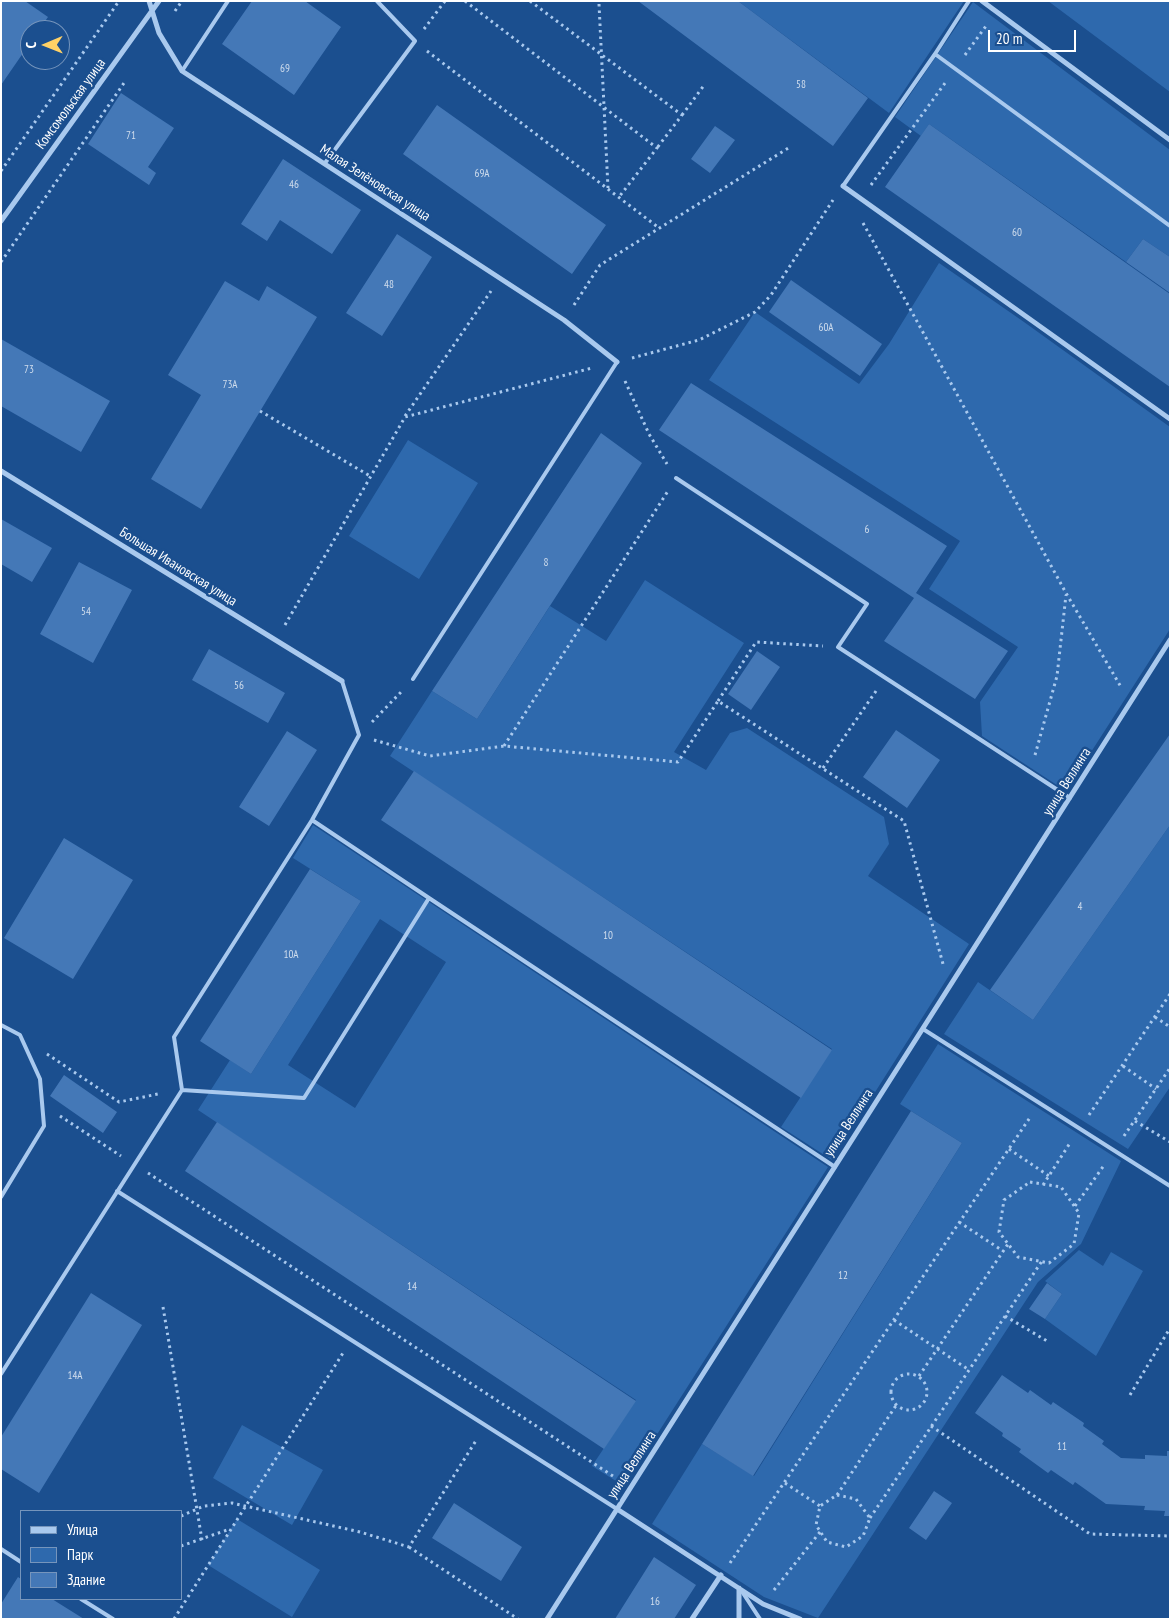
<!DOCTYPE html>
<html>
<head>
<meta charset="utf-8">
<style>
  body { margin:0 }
  #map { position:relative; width:1171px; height:1620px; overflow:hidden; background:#1b4f8f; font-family:"PT Sans Narrow",sans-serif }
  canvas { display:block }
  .frame { position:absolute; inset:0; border:2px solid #fff; pointer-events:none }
  .legend { position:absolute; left:20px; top:1510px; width:162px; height:90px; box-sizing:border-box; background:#1b4f8f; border:1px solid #7695bc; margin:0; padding:6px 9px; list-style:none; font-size:15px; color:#fff }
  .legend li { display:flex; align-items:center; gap:10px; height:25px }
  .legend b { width:25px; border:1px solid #7695bc }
  .north { position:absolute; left:20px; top:20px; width:50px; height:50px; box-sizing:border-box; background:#1b4f8f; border:1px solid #7695bc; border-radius:50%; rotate:269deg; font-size:14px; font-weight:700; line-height:20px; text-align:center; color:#fff }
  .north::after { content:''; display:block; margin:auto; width:18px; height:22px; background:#ffd166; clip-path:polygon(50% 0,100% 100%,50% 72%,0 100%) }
  .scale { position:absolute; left:988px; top:30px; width:88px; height:22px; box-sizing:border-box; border:2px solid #fff; border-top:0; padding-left:6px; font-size:15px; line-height:18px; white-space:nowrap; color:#fff; -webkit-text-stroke:4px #1b4f8f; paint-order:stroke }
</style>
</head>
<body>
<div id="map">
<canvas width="1171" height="1620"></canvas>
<div class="frame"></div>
<ul class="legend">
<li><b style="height:6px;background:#a9c9ee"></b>Улица</li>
<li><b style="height:14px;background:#2e69ad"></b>Парк</li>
<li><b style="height:14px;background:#4478b7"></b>Здание</li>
</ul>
<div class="north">С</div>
<div class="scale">20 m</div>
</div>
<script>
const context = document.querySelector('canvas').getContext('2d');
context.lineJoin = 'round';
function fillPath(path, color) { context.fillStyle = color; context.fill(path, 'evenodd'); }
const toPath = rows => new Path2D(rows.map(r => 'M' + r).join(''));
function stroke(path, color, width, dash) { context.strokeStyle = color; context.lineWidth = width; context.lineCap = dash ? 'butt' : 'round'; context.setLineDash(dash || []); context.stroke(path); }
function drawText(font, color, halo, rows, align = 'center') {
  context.font = font + ' "PT Sans Narrow",sans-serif'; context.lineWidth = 5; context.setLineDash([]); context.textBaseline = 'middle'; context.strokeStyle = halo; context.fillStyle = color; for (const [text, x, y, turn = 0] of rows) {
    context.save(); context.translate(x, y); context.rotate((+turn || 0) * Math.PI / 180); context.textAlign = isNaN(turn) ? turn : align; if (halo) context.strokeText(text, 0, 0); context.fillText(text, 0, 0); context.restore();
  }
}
fillPath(toPath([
  [738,1,964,1,889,113],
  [1048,1,1170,1,1170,92],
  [973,2,1170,150,1170,257,1143,239,1126,262,929,124,921,136,895,117],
  [939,263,1024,322,1170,427,1170,629,1066,791,982,736,980,702,1018,647,929,589,960,541,709,380,755,312,859,384,889,344],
  [408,440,478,483,419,579,349,536],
  [645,580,744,643,674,752,706,770,730,733,747,728,884,817,889,844,868,876,969,944,832,1160,781,1127,832,1049,390,756,432,691,477,719,550,606,606,641],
  [313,825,828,1167,624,1486,592,1466,636,1400,198,1110,230,1060,251,1074,361,901,293,858],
  [380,919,446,962,355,1108,288,1065],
  [1170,825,1170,1087,1128,1149,944,1034,978,982,1033,1020],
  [938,1044,1121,1161,1081,1244,1038,1282,818,1618,764,1597,652,1524,702,1444,754,1476,962,1143,900,1104],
  [1079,1250,1103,1266,1111,1252,1143,1271,1096,1356,1045,1319,1062,1294,1045,1281],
  [242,1425,323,1470,292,1525,213,1478],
  [237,1519,320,1570,292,1617,208,1565]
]), '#2e69ad');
fillPath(toPath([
  [1,1,25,1,48,17,39,30,30,30,30,43,1,85],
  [252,1,305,1,341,27,294,95,222,44],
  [638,1,738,1,868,98,833,146],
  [121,93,174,128,148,167,156,173,149,185,88,144],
  [437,105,606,225,572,274,403,154],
  [929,124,1170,294,1170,387,885,187],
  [715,126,735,140,710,173,691,159],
  [283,159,361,210,332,254,280,220,267,241,241,224],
  [397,234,432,257,382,336,346,313],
  [1143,239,1170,257,1170,293,1126,262],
  [791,280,882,344,860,376,769,312],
  [225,281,259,301,267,286,317,317,201,509,151,479,201,395,168,375],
  [1,339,110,401,81,452,1,406],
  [691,383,947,546,916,593,1008,651,975,699,884,641,914,598,659,430],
  [601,433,642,463,477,719,432,691],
  [1,519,52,548,32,582,1,564],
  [79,562,132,590,93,663,40,634],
  [209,649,285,693,268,723,192,680],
  [757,651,780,667,751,710,728,694],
  [896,730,940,760,907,808,863,777],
  [287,731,317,750,269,826,239,807],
  [1170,734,1170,825,1033,1020,990,990],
  [414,771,832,1050,801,1098,381,820],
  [64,838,133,880,73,979,4,938],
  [310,869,361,901,251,1074,200,1041],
  [64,1075,117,1112,103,1133,50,1096],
  [911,1111,962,1143,753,1476,702,1444],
  [217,1122,636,1401,604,1449,185,1171],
  [1047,1283,1062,1294,1045,1319,1029,1309],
  [91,1293,142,1325,39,1493,1,1469,1,1437],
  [1002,1375,1028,1393,1030,1390,1051,1405,1053,1402,1084,1423,1083,1426,1104,1441,1102,1444,1121,1458,1145,1459,1145,1455,1167,1456,1167,1451,1170,1451,1170,1516,1164,1516,1165,1511,1144,1510,1145,1506,1106,1504,1075,1482,1073,1485,1051,1470,1048,1473,1019,1452,1021,1449,1002,1436,1003,1433,975,1413],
  [934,1491,952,1503,926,1540,909,1528],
  [454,1503,522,1547,501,1581,432,1538],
  [654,1557,696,1585,674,1619,615,1619],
  [18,1577,21,1579,21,1599,52,1599,84,1619,1,1619,1,1604]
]), '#4478b7');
stroke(toPath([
  [465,1,657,148,619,197],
  [530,1,682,115,657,148],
  [599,4,608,188],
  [175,11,182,1],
  [424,29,445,1],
  [427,51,659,228],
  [965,55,986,26],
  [682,115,705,84],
  [1,171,119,1],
  [871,185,945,83],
  [863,223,1066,593,1121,687],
  [1,262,124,83],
  [574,305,600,265,790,147],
  [632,358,699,340,755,312,771,295,833,200],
  [625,381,649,434,667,464],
  [260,411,370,476],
  [405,416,491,291],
  [285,625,405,417,592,368],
  [718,701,756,642,823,646],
  [372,722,402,691],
  [374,740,430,756,504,746,678,762,718,701,904,821,943,964],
  [504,746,668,491],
  [1035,755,1057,676,1066,595],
  [823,768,876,691],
  [1155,1017,1170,1027],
  [47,1054,119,1102,158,1094],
  [1123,1066,1156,1089],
  [1089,1115,1170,994],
  [60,1116,121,1156],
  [1135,1121,1170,1142],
  [1124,1136,1170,1068],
  [1009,1149,1049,1176],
  [148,1173,616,1478],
  [1030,1182,1061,1187,1079,1213,1074,1244,1049,1263,1018,1257,999,1232,1004,1200,1030,1182],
  [1043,1185,1070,1143],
  [1075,1206,1105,1164],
  [959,1222,1003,1251],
  [163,1307,202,1540],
  [1005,1316,1047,1341],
  [894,1320,969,1370],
  '891 1392a18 18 0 1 1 36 0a18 18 0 1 1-36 0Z',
  [919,1376,1008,1244],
  [1130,1395,1170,1328],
  [931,1426,1090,1534,1170,1536],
  [785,1483,820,1506],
  [837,1495,856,1499,870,1518,863,1536,846,1547,827,1542,816,1525,820,1506,837,1495],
  [837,1495,897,1404],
  [181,1516,204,1506,232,1503,360,1532,409,1547,477,1439],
  [870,1518,1042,1261],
  [181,1546,230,1529],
  [409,1547,518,1619],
  [730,1563,1031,1116],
  [774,1590,820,1532],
  [174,1619,343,1353]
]), '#a9c9ee', 3, [2.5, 4]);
stroke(toPath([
  [935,54,1170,226],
  [182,71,228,1],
  [325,163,415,41,377,1],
  [843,186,935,54,969,1],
  [676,478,867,604,838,647,1070,798],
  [413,679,617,362],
  [312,820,429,898],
  [1,1025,20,1035,40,1079,44,1126,1,1197],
  [923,1029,1170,1186],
  [182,1090,304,1098,429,898,835,1167],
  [117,1191,617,1509],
  [1,1374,182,1090,174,1037,312,820,359,735,342,681],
  [1,1549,21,1562],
  [741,1590,760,1619],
  [81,1599,113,1619]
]), '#a9c9ee', 4);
stroke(toPath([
  [149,1,159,33,182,71,564,320,617,362],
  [982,1,1170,140],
  [843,186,1170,419],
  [1,221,159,1],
  [1,471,342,681],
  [617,1509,763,1604,800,1619],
  [547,1619,1170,640],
  [692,1619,721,1575],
  [739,1619,739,1588]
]), '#a9c9ee', 5);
drawText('11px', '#d0dded', null, [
  ["69",285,69],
  ["58",801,85],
  ["71",131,136],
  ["69А",482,174],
  ["46",294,185],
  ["60",1017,233],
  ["48",389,285],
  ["60А",826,328],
  ["73",29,370],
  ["73А",230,385],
  ["6",867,530],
  ["8",546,563],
  ["54",86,612],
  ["56",239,686],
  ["4",1080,907],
  ["10",608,936],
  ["10А",291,955],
  ["12",843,1276],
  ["14",412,1287],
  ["14А",75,1376],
  ["11",1062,1447],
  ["16",655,1602]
]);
drawText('14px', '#fff', '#1b4f8f', [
  ["Комсомольская улица",71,104,-54],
  ["Малая Зелёновская улица",375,183,33],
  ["Большая Ивановская улица",178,567,32],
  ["улица Веллинга",1067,782,-58],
  ["улица Веллинга",849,1123,-57],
  ["улица Веллинга",632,1465,-57]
]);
</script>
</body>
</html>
